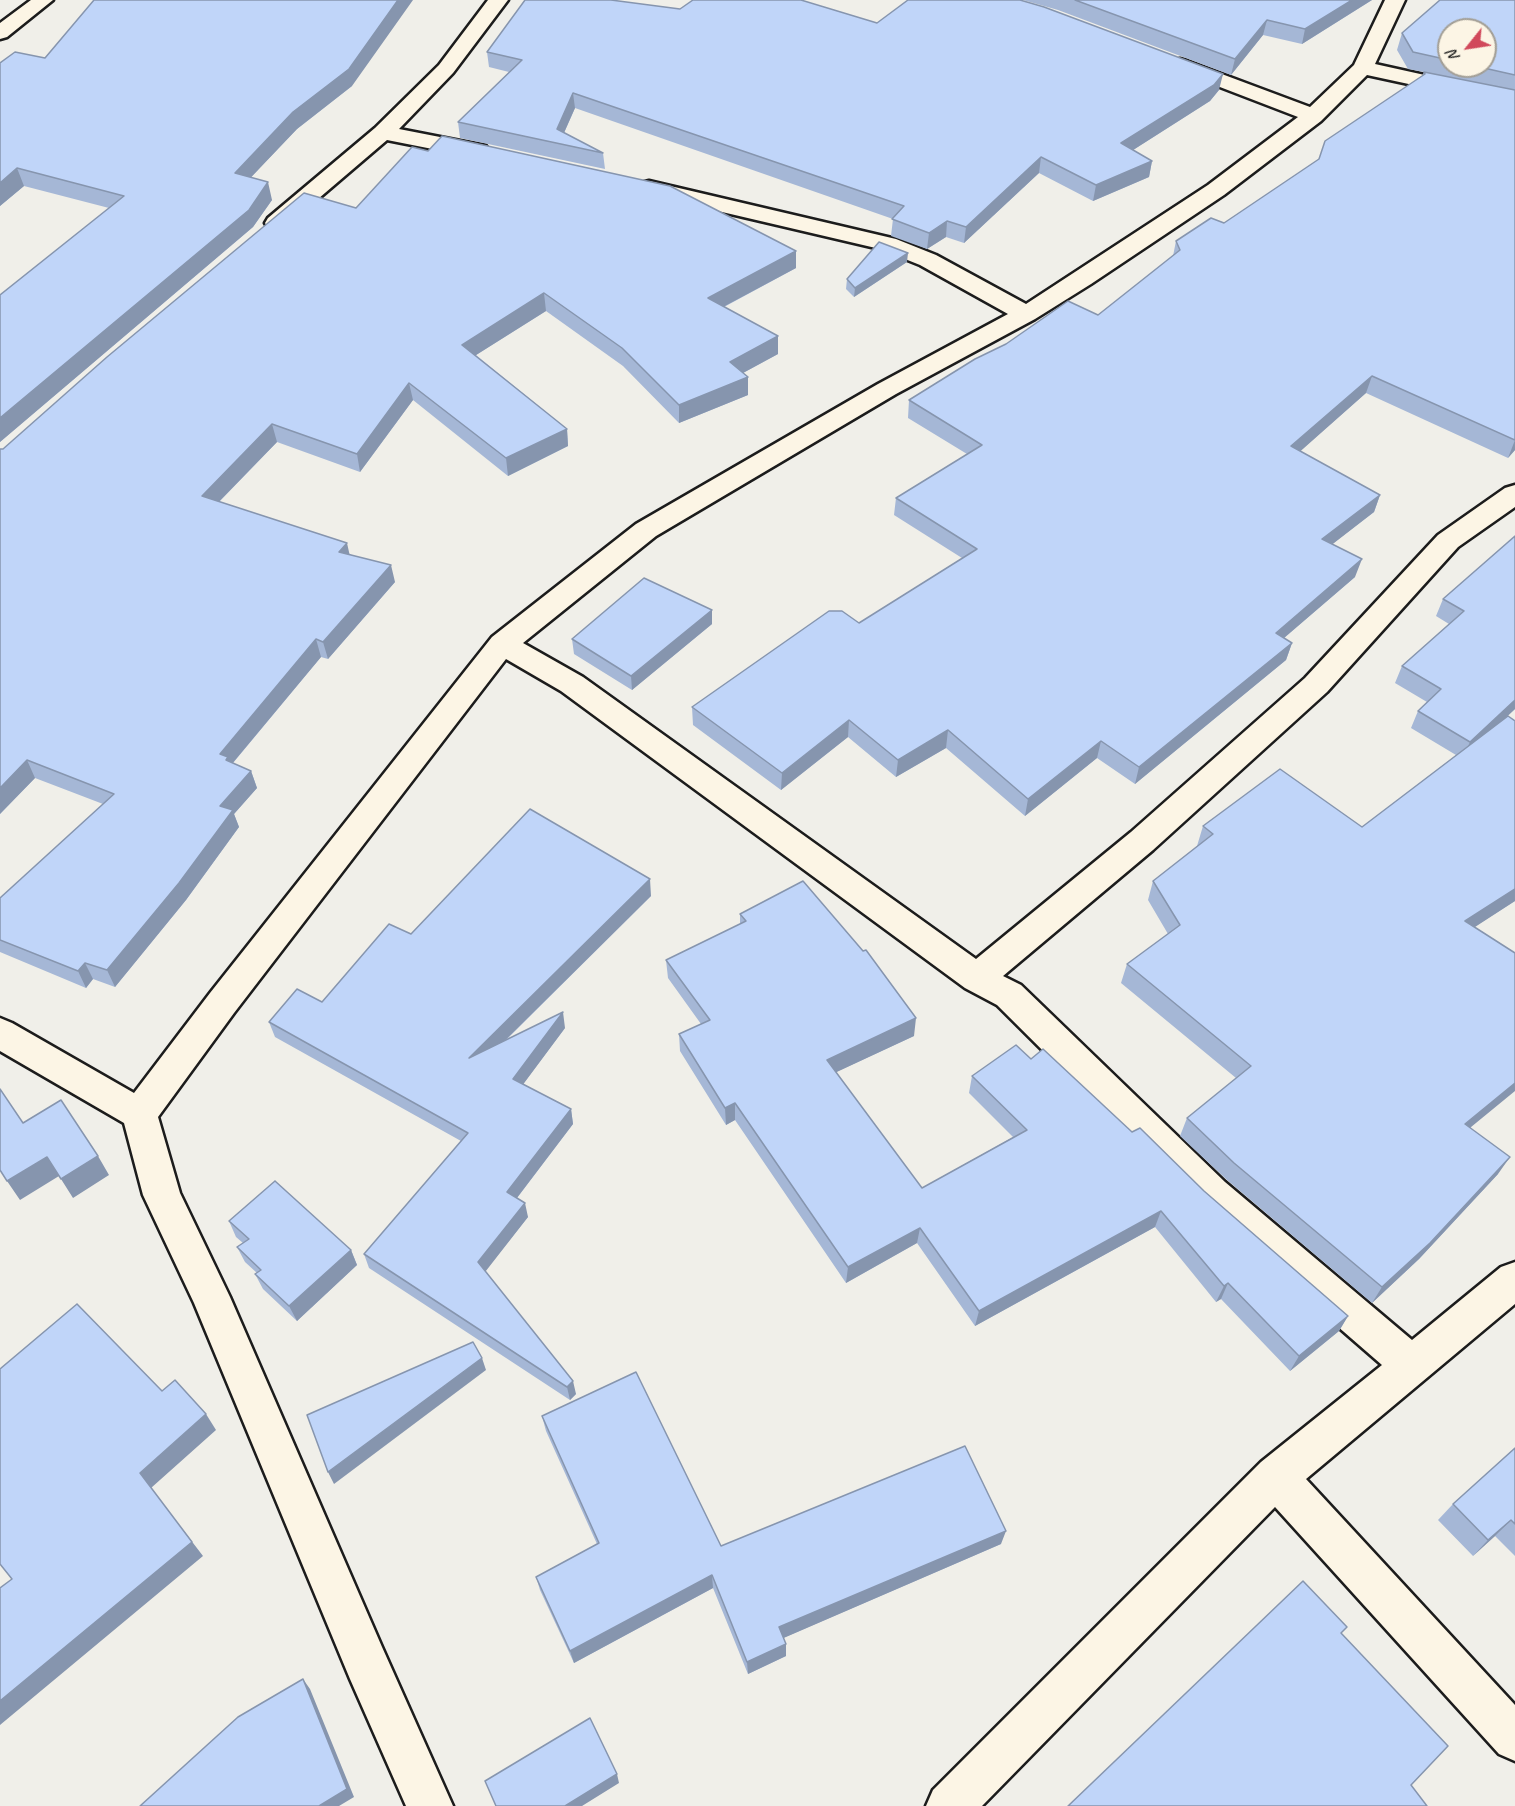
<!DOCTYPE html>
<html>
<head>
<meta charset="utf-8">
<style>
  body { margin:0 }
  #map { position:relative; width:1515px; height:1806px; overflow:hidden; background:#f0efe9; font-family:Caveat,sans-serif }
  canvas { display:block }
  .north { position:absolute; left:1437px; top:18px; width:60px; height:60px; box-sizing:border-box; background:#fcf5e5; border:2px solid #a29e95; border-radius:50%; rotate:240deg; font-size:16px; font-weight:700; line-height:24px; text-align:center; color:#1c1c1c }
  .north::after { content:''; display:block; margin:auto; width:21px; height:27px; background:#d1495b; clip-path:polygon(50% 0,100% 100%,50% 72%,0 100%) }
</style>
</head>
<body>
<div id="map">
<canvas width="1515" height="1806"></canvas>
<div class="north">N</div>
</div>
<script>
const context = document.querySelector('canvas').getContext('2d');
context.lineJoin = 'round';
const toPath = rows => new Path2D(rows.map(r => 'M' + r).join(''));
function stroke(path, color, width, dash) { context.strokeStyle = color; context.lineWidth = width; context.lineCap = dash ? 'butt' : 'round'; context.setLineDash(dash || []); context.stroke(path); }
function fillPath(path, color) { context.fillStyle = color; context.fill(path, 'evenodd'); }
const minor = toPath([
  [31,0,53,0,7,37,0,39,0,23,31,0],
  [488,0,508,0,453,73,399,129,486,146,489,151,486,156,478,158,387,140,284,228,276,230,268,228,265,223,268,218,375,128,439,65,488,0],
  [1385,0,1405,0,1375,64,1515,95,1515,107,1367,75,1321,121,1224,195,1091,284,1035,319,896,394,656,536,523,643,583,677,976,959,1131,832,1305,678,1438,535,1505,488,1515,485,1515,507,1458,547,1327,692,1153,850,1003,976,1021,985,1225,1182,1412,1340,1501,1267,1515,1262,1515,1304,1306,1479,1515,1705,1515,1761,1499,1754,1275,1507,982,1806,926,1806,933,1790,1261,1462,1382,1365,1199,1206,997,1005,965,988,561,691,506,659,234,1013,158,1117,180,1193,230,1297,382,1647,453,1806,406,1806,350,1679,194,1303,143,1195,124,1123,0,1051,0,1018,12,1023,134,1093,210,993,492,637,636,524,878,384,1008,314,920,265,880,249,641,193,638,188,641,183,649,181,896,239,936,255,1026,304,1208,185,1298,117,1173,69,1170,65,1173,61,1180,59,1187,61,1310,107,1354,65,1385,0]
]);
stroke(minor, '#1c1c1c', 5);
fillPath(minor, '#fcf5e5');
fillPath(toPath([
  [1023,0,1372,0,1302,44,1263,35,1231,75,1058,10],
  [1515,0,1515,450,1508,458,1366,393,1300,451,1380,495,1374,512,1332,544,1355,577,1284,638,1292,643,1286,660,1135,784,1097,758,1025,816,946,748,896,777,848,737,781,790,693,725,692,707,859,623,962,558,894,515,896,498,967,454,908,418,909,400,1098,315,1173,256,1176,241,1224,223,1319,159,1422,76,1424,72,1408,69,1397,50,1402,33],
  [1449,30,1485,66,1449,66],
  [680,9,877,23,1219,90,1210,101,1133,150,1152,161,1149,177,1093,201,1039,173,964,243,946,237,927,249,891,236,893,219,575,108,564,133,603,153,605,169,460,138,458,122,509,72,489,67,487,52],
  [45,58,352,86,297,129,251,177,272,200,253,227,0,442,0,295,109,208,24,186,0,206,0,63],
  [356,208,796,251,796,268,724,307,778,336,778,354,743,373,748,377,748,395,679,423,623,366,546,311,476,355,567,429,568,446,508,476,413,400,360,472,277,442,219,502,350,554,395,582,328,659,321,657,233,763,251,771,257,788,234,814,239,827,186,900,115,987,93,979,86,988,0,952,0,898,103,804,35,778,0,814,3,449],
  [907,262,854,297,846,289,847,279],
  [1515,536,1515,709,1504,719,1515,721,1515,901,1474,927,1471,1128,1498,1174,1419,1259,1372,1303,1227,1180,1180,1136,1187,1118,1236,1078,1121,983,1127,964,1168,934,1148,900,1153,881,1197,846,1203,826,1362,827,1456,755,1411,728,1418,711,1427,702,1395,683,1402,666,1449,624,1436,616,1443,599],
  [712,610,712,624,632,690,574,654,572,639],
  [651,896,506,1040,565,1028,523,1084,571,1109,573,1124,517,1198,528,1217,485,1271,576,1394,570,1400,369,1268,364,1254,461,1141,275,1037,269,1022,322,1002,411,934],
  [740,914,914,1036,836,1072,922,1188,1013,1137,969,1093,972,1076,1031,1059,1132,1132,1204,1191,1348,1316,1339,1331,1290,1371,1221,1299,1216,1302,1155,1227,975,1326,917,1243,846,1283,735,1120,726,1125,680,1051,679,1034,701,1024,668,978,666,960,740,924],
  [229,1221,351,1250,357,1265,297,1321,263,1289,255,1274,257,1273,245,1262,237,1247,243,1243,236,1237],
  [542,1416,721,1546,1001,1544,783,1638,786,1644,786,1656,748,1674,713,1588,574,1663,540,1590,536,1577,597,1544,546,1431],
  [1515,1448,1515,1556,1495,1536,1473,1556,1438,1520,1453,1504]
]), '#a5b7d6');
fillPath(toPath([
  [398,0,413,0,352,86,297,129,239,190,235,173],
  [1352,0,1372,0,1302,44,1305,29],
  [1267,20,1263,35,1231,75,1235,59],
  [1223,74,1219,90,1210,101,1119,159,1121,143],
  [573,93,575,108,559,144,557,129],
  [1041,157,1039,173,964,243,966,227],
  [1152,161,1149,177,1093,201,1096,185],
  [17,168,24,186,0,206,0,183],
  [268,182,272,200,253,227,0,442,0,418],
  [947,221,946,237,927,249,929,233],
  [796,251,796,268,708,315,708,298],
  [908,253,907,262,854,297,855,288],
  [544,293,546,311,465,362,462,345],
  [778,336,778,354,730,380,730,362],
  [1372,376,1366,393,1286,464,1291,446],
  [748,377,748,395,679,423,679,405],
  [409,383,413,400,360,472,357,454],
  [272,424,277,442,207,514,202,496],
  [567,429,568,446,508,476,506,458],
  [1515,440,1515,450,1508,458],
  [1380,495,1374,512,1316,557,1322,539],
  [347,543,351,561,339,552],
  [1362,559,1355,577,1270,650,1276,633],
  [391,565,395,582,328,659,323,642],
  [712,610,712,624,632,690,631,676],
  [316,639,321,657,231,765,220,754],
  [1292,643,1286,660,1135,784,1139,767],
  [1515,700,1515,709,1462,759,1470,742],
  [849,720,848,737,781,790,782,773],
  [948,730,946,748,896,777,898,760],
  [1101,741,1097,758,1025,816,1028,799],
  [27,760,35,778,0,814,0,788],
  [251,771,257,788,234,814,239,827,186,900,115,987,107,970,220,806],
  [650,879,651,896,472,1073,469,1058],
  [1515,889,1515,901,1455,940,1465,921],
  [85,963,93,979,86,988,78,971],
  [563,1012,565,1028,516,1094,513,1079],
  [916,1018,914,1036,826,1077,827,1060],
  [1515,1083,1515,1091,1454,1141,1465,1124],
  [735,1103,735,1120,726,1125,725,1108],
  [571,1109,573,1124,510,1207,507,1192],
  [98,1156,109,1175,73,1198,61,1179],
  [47,1157,59,1176,20,1200,7,1181],
  [1510,1157,1498,1174,1419,1259,1372,1303,1382,1287],
  [525,1203,528,1217,482,1276,478,1262],
  [1161,1211,1155,1227,975,1326,979,1311],
  [920,1228,917,1243,846,1283,848,1267],
  [351,1250,357,1265,297,1321,289,1306],
  [1228,1283,1221,1299,1216,1302,1224,1286],
  [1348,1316,1339,1331,1290,1371,1299,1356],
  [482,1358,486,1370,334,1484,328,1472],
  [573,1381,576,1394,570,1400,567,1387],
  [206,1414,216,1430,151,1488,203,1556,0,1725,0,1701,140,1473],
  [1511,1520,1495,1536,1473,1556,1488,1540],
  [1006,1531,1001,1544,779,1640,779,1627],
  [712,1575,713,1588,574,1663,570,1651],
  [786,1644,786,1656,748,1674,747,1662],
  [303,1679,310,1689,354,1797,339,1806,319,1806],
  [617,1774,619,1783,582,1806,565,1806]
]), '#8695ae');
const building = toPath([
  [94,0,398,0,349,69,293,112,235,173,268,182,249,210,0,418,0,295,124,196,17,168,0,183,0,63,15,52,45,58,94,0],
  [525,0,611,0,680,9,693,0,801,0,877,23,908,0,1020,0,1044,7,1223,74,1214,85,1121,143,1152,161,1096,185,1041,157,966,227,947,221,929,233,892,219,904,206,573,93,557,129,603,153,458,122,522,60,487,52,525,0],
  [1075,0,1352,0,1305,29,1267,20,1235,59,1075,0],
  [1440,0,1515,0,1515,75,1475,66,1485,66,1485,30,1449,30,1449,60,1413,52,1402,33,1440,0],
  [1424,72,1515,90,1515,440,1372,376,1291,446,1380,495,1322,539,1362,559,1276,633,1292,643,1139,767,1101,741,1028,799,948,730,898,760,849,720,782,773,692,707,829,611,842,611,859,623,977,549,896,498,982,445,909,400,975,359,1006,344,1068,301,1098,315,1180,250,1176,241,1211,218,1224,223,1319,159,1325,141,1425,74,1424,72],
  [442,136,670,186,796,251,708,298,778,336,730,362,748,377,679,405,622,348,544,293,462,345,567,429,506,458,409,383,357,454,272,424,202,496,347,543,339,552,391,565,323,642,316,639,220,754,228,757,226,760,251,771,220,806,233,810,179,883,107,970,85,963,78,971,0,940,0,898,114,794,27,760,0,788,0,449,3,449,107,357,304,193,356,208,412,147,428,151,442,136],
  [879,242,908,253,855,288,847,279,879,242],
  [1515,536,1515,700,1470,742,1418,711,1441,689,1402,666,1464,611,1443,599,1515,536],
  [644,578,712,610,631,676,572,639,644,578],
  [1508,716,1515,721,1515,889,1465,921,1515,953,1515,1083,1465,1124,1510,1157,1430,1243,1382,1287,1234,1163,1187,1118,1251,1066,1127,964,1180,925,1153,881,1213,834,1203,826,1280,769,1362,827,1508,716],
  [530,809,650,879,469,1058,563,1012,513,1079,571,1109,507,1192,525,1203,478,1262,573,1381,567,1387,364,1254,468,1133,269,1022,297,989,322,1002,389,924,411,934,530,809],
  [803,881,863,951,866,950,916,1018,827,1060,922,1188,1027,1130,972,1076,1016,1045,1031,1059,1043,1049,1132,1132,1140,1128,1204,1191,1348,1316,1299,1356,1228,1283,1224,1286,1161,1211,979,1311,920,1228,848,1267,735,1103,725,1108,679,1034,710,1020,666,960,746,921,740,914,803,881],
  [0,1089,23,1123,61,1100,98,1156,61,1179,47,1157,7,1181,0,1170,0,1089],
  [275,1181,351,1250,289,1306,255,1274,261,1270,237,1247,249,1239,229,1221,275,1181],
  [77,1304,162,1391,175,1380,206,1414,140,1473,192,1542,0,1701,0,1588,12,1579,0,1564,0,1369,77,1304],
  [473,1342,482,1358,328,1472,307,1415,473,1342],
  [636,1372,721,1546,965,1446,1006,1531,779,1627,786,1644,747,1662,712,1575,570,1651,536,1577,599,1543,542,1416,636,1372],
  [1515,1448,1515,1524,1511,1520,1488,1540,1453,1504,1515,1448],
  [1303,1581,1347,1627,1341,1633,1448,1746,1411,1785,1427,1806,1068,1806,1303,1581],
  [303,1679,347,1789,319,1806,140,1806,238,1717,303,1679],
  [590,1718,617,1774,565,1806,496,1806,485,1781,590,1718]
]);
fillPath(building, '#c0d5f9');
stroke(building, '#8695ae', 1.5);
</script>
</body>
</html>
